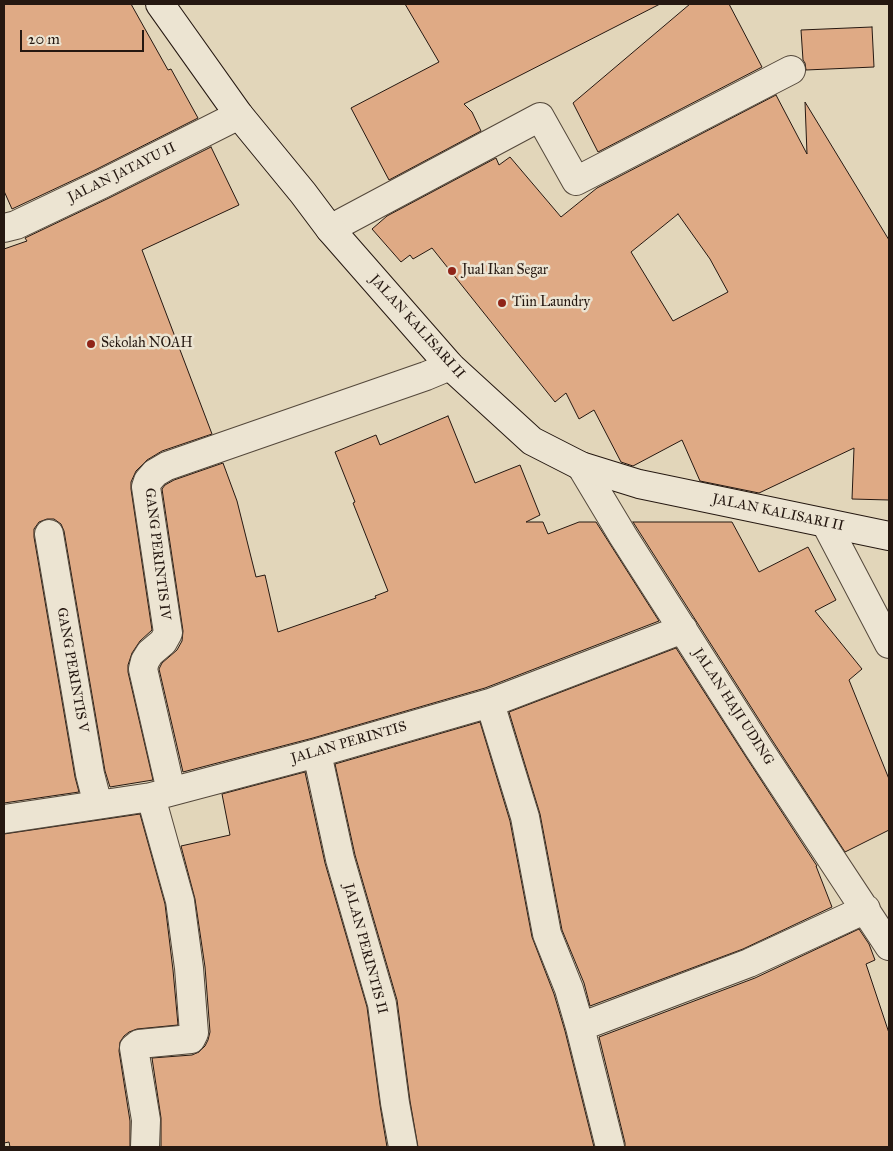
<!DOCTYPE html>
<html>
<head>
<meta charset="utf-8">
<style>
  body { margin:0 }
  #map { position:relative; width:893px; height:1151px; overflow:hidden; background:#e2d6ba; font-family:"IM FELL Great Primer",serif }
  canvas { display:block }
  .frame { position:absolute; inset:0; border:5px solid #251811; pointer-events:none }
  .scale { position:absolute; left:20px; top:30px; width:124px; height:22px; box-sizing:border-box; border:2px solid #251811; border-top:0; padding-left:6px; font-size:15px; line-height:18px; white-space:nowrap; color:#251811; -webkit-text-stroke:4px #ece4d2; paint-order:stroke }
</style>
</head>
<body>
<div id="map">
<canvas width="893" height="1151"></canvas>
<div class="frame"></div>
<div class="scale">20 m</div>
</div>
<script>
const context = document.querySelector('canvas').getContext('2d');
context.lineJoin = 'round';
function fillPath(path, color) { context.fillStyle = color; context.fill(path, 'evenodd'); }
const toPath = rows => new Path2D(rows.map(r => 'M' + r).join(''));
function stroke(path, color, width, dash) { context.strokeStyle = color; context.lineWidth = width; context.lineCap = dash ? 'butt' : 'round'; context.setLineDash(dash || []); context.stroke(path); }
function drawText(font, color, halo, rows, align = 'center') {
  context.font = font + ' "IM FELL Great Primer",serif'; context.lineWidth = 5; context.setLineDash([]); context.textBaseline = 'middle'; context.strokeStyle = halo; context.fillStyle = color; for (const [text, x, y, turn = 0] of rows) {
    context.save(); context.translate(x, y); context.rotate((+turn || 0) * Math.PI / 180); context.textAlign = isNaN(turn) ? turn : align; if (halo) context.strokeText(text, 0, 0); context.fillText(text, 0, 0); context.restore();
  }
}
const building = toPath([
  [4,4,131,4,168,70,171,69,198,118,95,170,12,209,4,191,4,4],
  [405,4,660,4,464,104,472,112,481,131,389,180,351,108,439,62,405,4],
  [690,4,729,4,762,67,598,152,573,103,690,4],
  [872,27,874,67,806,70,805,63,803,60,801,30,872,27],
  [776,95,807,154,805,102,889,240,889,500,852,499,854,448,759,493,700,481,682,440,633,466,621,462,594,410,579,419,566,393,555,402,432,248,413,259,410,255,401,262,372,229,387,216,496,158,499,165,510,157,561,217,597,188,776,95],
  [678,214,710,259,728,292,673,321,631,252,678,214],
  [211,147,239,205,142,250,212,434,162,451,147,460,136,471,131,482,131,489,152,630,140,641,132,653,128,665,128,672,153,780,110,787,105,771,64,531,61,524,54,519,47,519,39,522,34,529,34,537,75,777,79,792,4,803,4,249,27,241,25,238,109,198,211,147],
  [448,416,475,483,520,465,540,515,526,522,543,522,548,534,579,522,596,522,659,621,485,688,313,738,183,772,159,669,162,663,177,650,182,641,183,631,162,489,165,485,174,480,223,463,237,501,256,577,265,575,278,632,376,598,375,596,388,591,353,503,355,502,335,452,376,435,380,445,448,416],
  [633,522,732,522,759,572,808,547,836,600,815,611,862,669,849,680,889,779,889,830,845,852,772,740,633,522],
  [676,648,746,757,817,866,816,866,832,907,743,949,590,1006,584,983,562,930,540,814,509,712,676,648],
  [480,722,510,821,532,937,554,994,565,1031,594,1147,418,1147,410,1101,397,1000,355,855,335,764,480,722],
  [305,772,325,863,367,1007,380,1105,387,1147,161,1147,161,1118,152,1058,192,1055,199,1052,205,1046,208,1040,210,1032,205,967,195,899,181,846,230,835,222,794,305,772],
  [140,814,165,904,173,970,178,1025,137,1029,129,1032,124,1036,120,1042,119,1051,130,1121,130,1147,10,1147,9,1142,4,1143,4,834,140,814],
  [859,929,869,944,875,960,866,964,889,1033,889,1147,625,1147,625,1143,599,1037,755,978,859,929]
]);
fillPath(building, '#dfaa85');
stroke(building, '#251811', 1);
const street = toPath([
  [4,228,16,225,102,184,239,115],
  [330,229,540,117,576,181,791,70],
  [581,466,623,536,759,749,889,946],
  [826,524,889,644],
  [49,534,90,774,98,805],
  [490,703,525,817,547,934,569,989,580,1027,610,1147],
  [317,753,340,859,382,1004,395,1103,403,1147],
  [171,791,143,669,145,661,150,653,163,642,168,633,146,487,148,481,155,473,167,466,426,376,450,366],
  [4,819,151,797,317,753,490,703,683,629],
  [580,1027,749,963,866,909],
  [145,1147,146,1120,134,1048,139,1044,191,1039,194,1033,189,968,180,901,151,797]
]);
const secondary = toPath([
  [160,4,239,115,303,193,330,229,450,366,532,441,581,466,639,484,889,536]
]);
stroke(street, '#54483b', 30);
stroke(secondary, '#251811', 30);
stroke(street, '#ece4d2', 28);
stroke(secondary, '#ece4d2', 28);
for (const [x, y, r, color] of [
  [452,271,5,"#8f2418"],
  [502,303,5,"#8f2418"],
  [91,344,5,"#8f2418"]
]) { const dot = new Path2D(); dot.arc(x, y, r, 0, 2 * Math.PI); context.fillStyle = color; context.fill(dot); stroke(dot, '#ece4d2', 2); }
drawText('14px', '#251811', '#ece4d2', [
  ["JALAN JATAYU II",122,173,-26],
  ["JALAN KALISARI II",417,327,48],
  ["JALAN KALISARI II",778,513,12],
  ["GANG PERINTIS IV",157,554,83],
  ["GANG PERINTIS V",72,670,80],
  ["JALAN HAJI UDING",733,707,57],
  ["JALAN PERINTIS",349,743,-16],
  ["JALAN PERINTIS II",365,949,75]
]);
drawText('14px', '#251811', '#ece4d2', [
  ["Jual Ikan Segar",462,271],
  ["Tiin Laundry",512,303],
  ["Sekolah NOAH",101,344]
], 'left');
</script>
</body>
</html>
